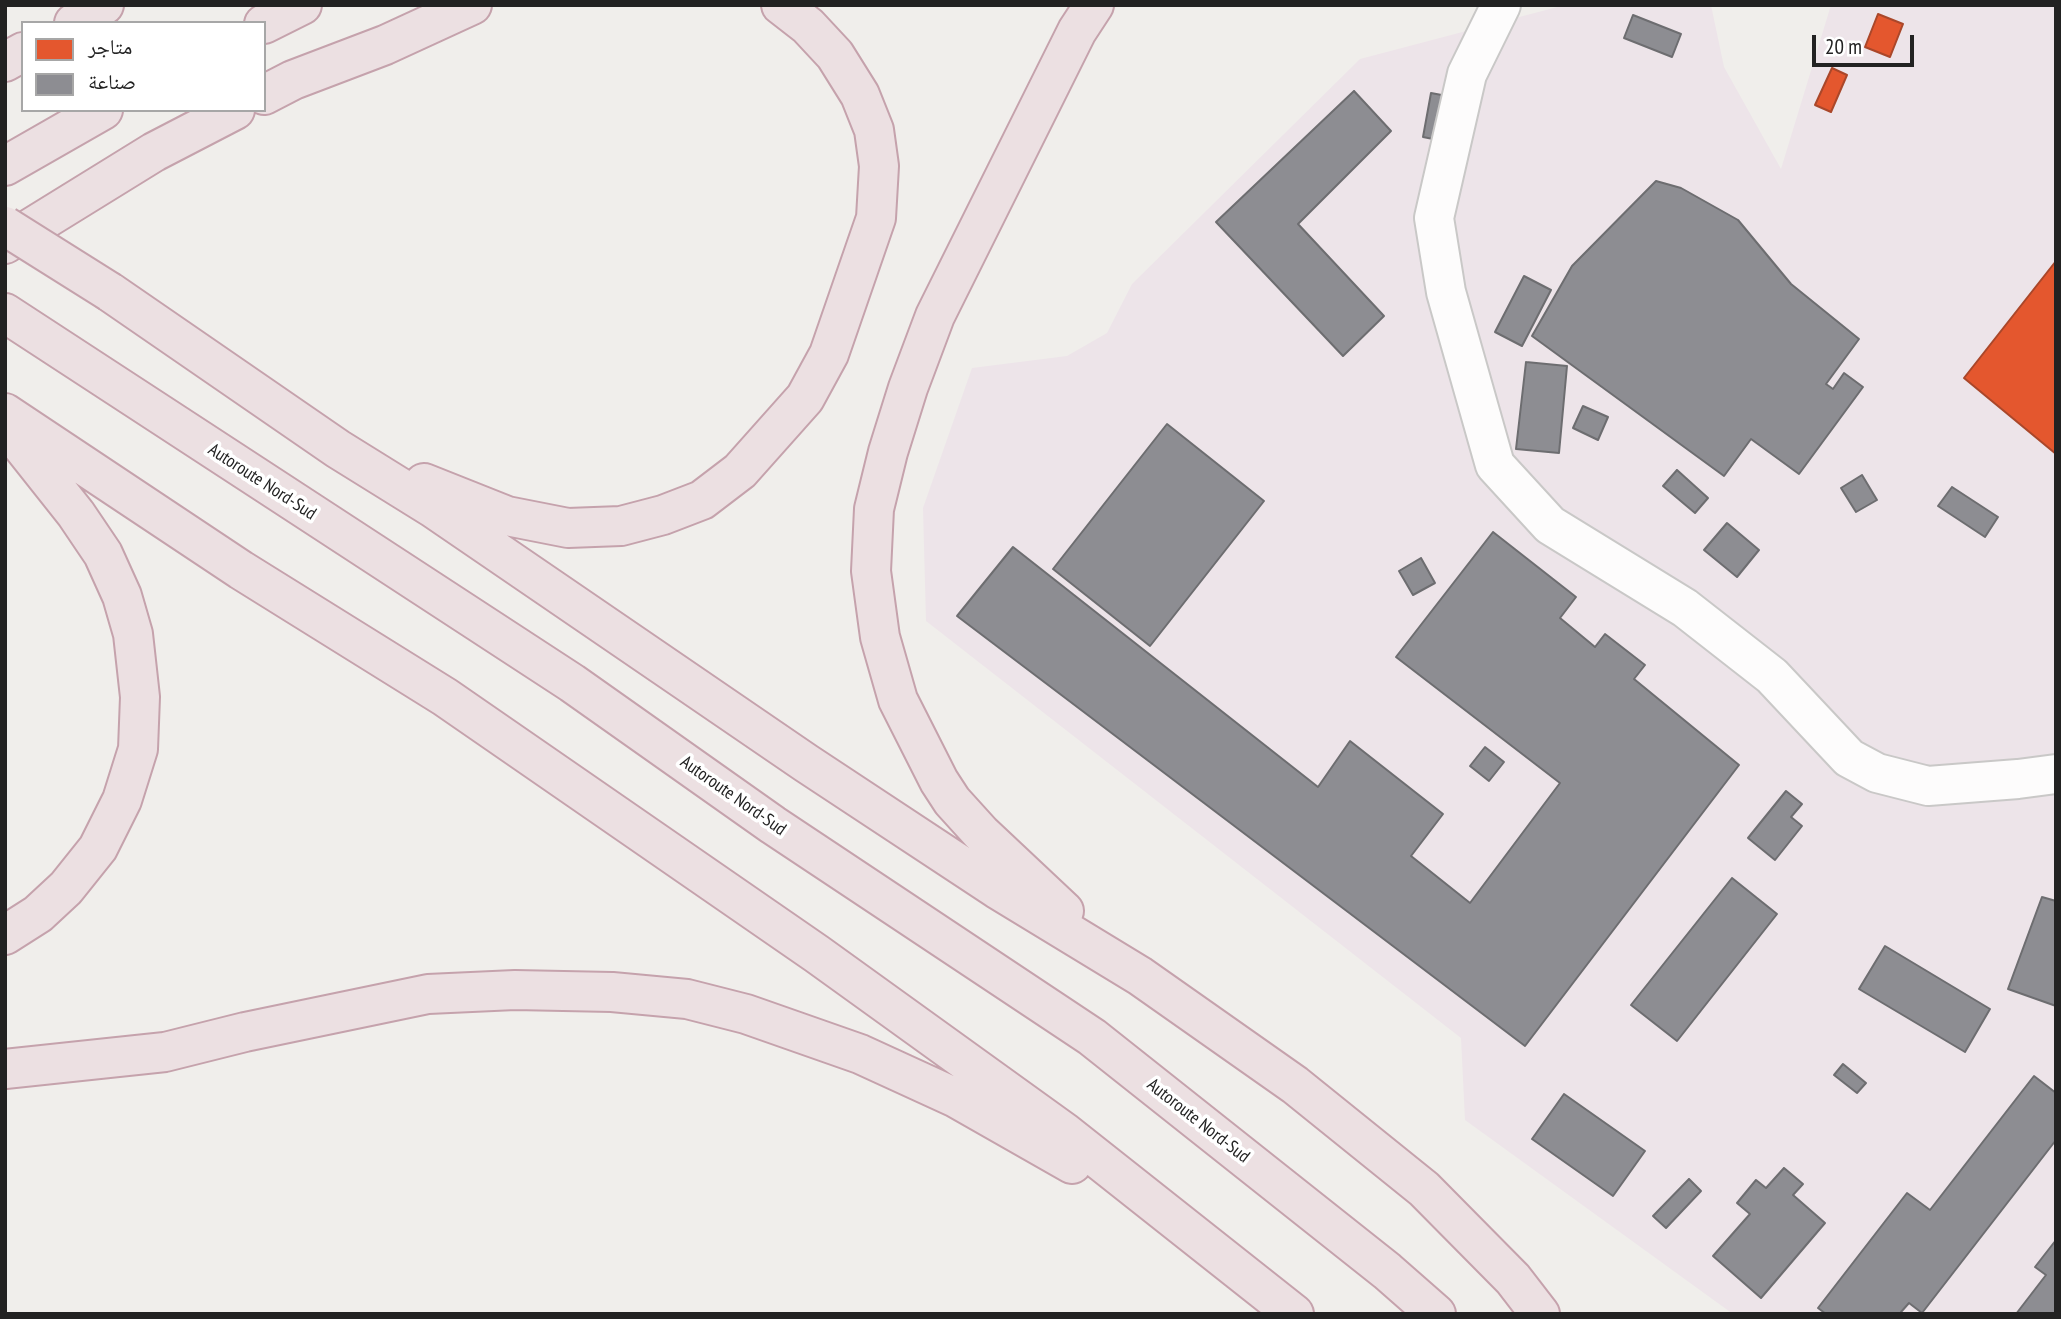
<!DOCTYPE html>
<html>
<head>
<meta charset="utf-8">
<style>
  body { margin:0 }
  #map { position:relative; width:2061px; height:1319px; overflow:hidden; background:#f0eeeb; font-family:"PT Sans Narrow","Noto Naskh Arabic",sans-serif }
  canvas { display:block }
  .frame { position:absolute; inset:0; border:7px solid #222; pointer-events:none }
  .legend { position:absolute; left:21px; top:21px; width:245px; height:91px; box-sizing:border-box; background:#fff; border:2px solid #a7a7a7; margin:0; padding:9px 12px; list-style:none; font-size:21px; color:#222 }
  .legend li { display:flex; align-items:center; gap:14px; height:35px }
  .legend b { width:35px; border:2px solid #a7a7a7 }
  .scale { position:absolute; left:1812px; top:35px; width:102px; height:32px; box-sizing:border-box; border:4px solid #222; border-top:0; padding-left:9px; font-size:21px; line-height:24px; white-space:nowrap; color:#222; -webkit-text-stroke:5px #fff; paint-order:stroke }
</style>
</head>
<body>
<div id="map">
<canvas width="2061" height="1319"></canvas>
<div class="frame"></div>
<ul class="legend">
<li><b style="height:19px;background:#e4572e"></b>متاجر</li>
<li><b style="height:19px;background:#8d8d92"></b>صناعة</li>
</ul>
<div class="scale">20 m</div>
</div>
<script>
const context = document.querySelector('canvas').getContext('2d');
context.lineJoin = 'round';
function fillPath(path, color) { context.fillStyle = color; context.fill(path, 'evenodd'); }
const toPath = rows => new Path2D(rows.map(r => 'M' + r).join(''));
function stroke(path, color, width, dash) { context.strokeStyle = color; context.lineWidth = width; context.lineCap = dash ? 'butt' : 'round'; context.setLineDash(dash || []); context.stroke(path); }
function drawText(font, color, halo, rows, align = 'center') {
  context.font = font + ' "PT Sans Narrow",sans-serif'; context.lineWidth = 7; context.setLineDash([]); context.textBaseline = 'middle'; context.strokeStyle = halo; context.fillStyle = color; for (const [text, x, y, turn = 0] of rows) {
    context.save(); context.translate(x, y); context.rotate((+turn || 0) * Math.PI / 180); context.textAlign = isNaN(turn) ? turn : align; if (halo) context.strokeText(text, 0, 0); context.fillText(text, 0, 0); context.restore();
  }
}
fillPath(toPath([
  [1565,5,1711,5,1724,67,1781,169,1831,5,2056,5,2056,1272,2020,1314,1733,1314,1465,1120,1461,1038,926,621,923,508,972,368,1067,356,1107,333,1132,284,1360,59]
]), '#ede4e9');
const shops = toPath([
  [1878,14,1903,24,1890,57,1865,47,1878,14],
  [1832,68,1847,75,1831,112,1815,105,1832,68],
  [2056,261,2056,454,1964,378,2056,261]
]);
fillPath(shops, '#e4572e');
stroke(shops, '#aa472a', 2);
const industry = toPath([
  [1633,15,1681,34,1672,57,1624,38,1633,15],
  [1354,91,1391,131,1298,224,1384,316,1343,356,1216,222,1354,91],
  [1431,93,1447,96,1438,140,1423,137,1431,93],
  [1656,181,1681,188,1738,220,1791,284,1859,339,1826,384,1833,389,1844,373,1863,387,1799,474,1751,439,1724,476,1532,336,1572,266,1656,181],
  [1524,276,1551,290,1522,346,1495,332,1524,276],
  [1526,362,1567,366,1559,453,1516,449,1526,362],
  [1583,406,1608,417,1598,440,1573,428,1583,406],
  [1167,424,1264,501,1150,646,1053,569,1167,424],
  [1677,470,1708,498,1695,513,1663,486,1677,470],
  [1862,475,1877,500,1856,512,1841,488,1862,475],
  [1952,487,1998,517,1985,537,1938,506,1952,487],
  [1727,523,1759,550,1737,577,1704,550,1727,523],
  [1493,532,1576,597,1560,618,1595,647,1605,634,1645,665,1634,679,1739,765,1525,1046,957,616,1013,547,1318,787,1350,741,1443,814,1411,856,1470,903,1560,783,1396,657,1493,532],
  [1421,558,1435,583,1413,595,1399,571,1421,558],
  [1485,747,1504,762,1489,781,1470,766,1485,747],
  [1786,791,1802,804,1791,817,1802,826,1775,860,1748,838,1786,791],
  [1732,878,1777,914,1677,1041,1631,1005,1732,878],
  [2042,897,2056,901,2056,1006,2008,989,2042,897],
  [1885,946,1990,1009,1965,1052,1859,989,1885,946],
  [1843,1064,1866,1083,1857,1093,1834,1075,1843,1064],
  [2034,1076,2056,1093,2056,1140,1922,1313,1909,1303,1901,1312,1903,1314,1826,1314,1818,1308,1907,1193,1930,1210,2034,1076],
  [1564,1094,1645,1151,1613,1196,1532,1139,1564,1094],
  [1784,1168,1803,1184,1793,1195,1825,1223,1761,1298,1713,1256,1750,1214,1737,1203,1756,1180,1766,1188,1784,1168],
  [1689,1179,1701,1191,1666,1228,1653,1216,1689,1179],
  [2056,1240,2056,1314,2016,1314,2046,1275,2035,1267,2056,1240]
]);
fillPath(industry, '#8d8d92');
stroke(industry, '#6d6d70', 2);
const minor = toPath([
  [1501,5,1467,74,1434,218,1446,292,1495,465,1550,525,1685,608,1772,676,1849,758,1877,773,1928,786,2018,779,2056,774]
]);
const highway = toPath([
  [74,23,104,5],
  [264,24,302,5],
  [5,62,23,52],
  [264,95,293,80,385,45,472,5],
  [5,166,103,110],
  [5,244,154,152,235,110],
  [110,292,338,449,433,508,806,763,997,889,1140,976,1295,1085,1424,1189,1513,1279,1540,1314],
  [5,313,572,683,773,825,1092,1037,1387,1271,1436,1314],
  [5,413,241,570,445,697,817,954,1064,1132,1294,1314],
  [424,483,507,516,568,528,621,526,663,515,702,500,740,471,805,398,829,354,876,218,879,166,874,130,860,95,835,55,808,26,781,5],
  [1064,911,981,833,952,801,939,781,898,700,880,637,871,571,874,509,888,452,908,388,935,316,1077,31,1094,5],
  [5,935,38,914,66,888,98,848,122,800,138,749,140,697,133,634,122,596,103,554,76,514,7,427],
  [5,1069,165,1052,245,1032,428,994,515,990,612,992,687,999,746,1014,860,1054,956,1098,1072,1164]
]);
stroke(minor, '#c9c8c7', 42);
stroke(highway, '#c5a2ac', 42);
stroke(minor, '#fdfcfc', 38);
stroke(highway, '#ece0e2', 38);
const highwayBridge = toPath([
  [5,226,110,292]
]);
stroke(highwayBridge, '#c5a2ac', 42, []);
stroke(highwayBridge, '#ece0e2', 38);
drawText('18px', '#222', '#fff', [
  ["Autoroute Nord-Sud",262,482,33],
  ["Autoroute Nord-Sud",733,796,35],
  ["Autoroute Nord-Sud",1198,1121,38]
]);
</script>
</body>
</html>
